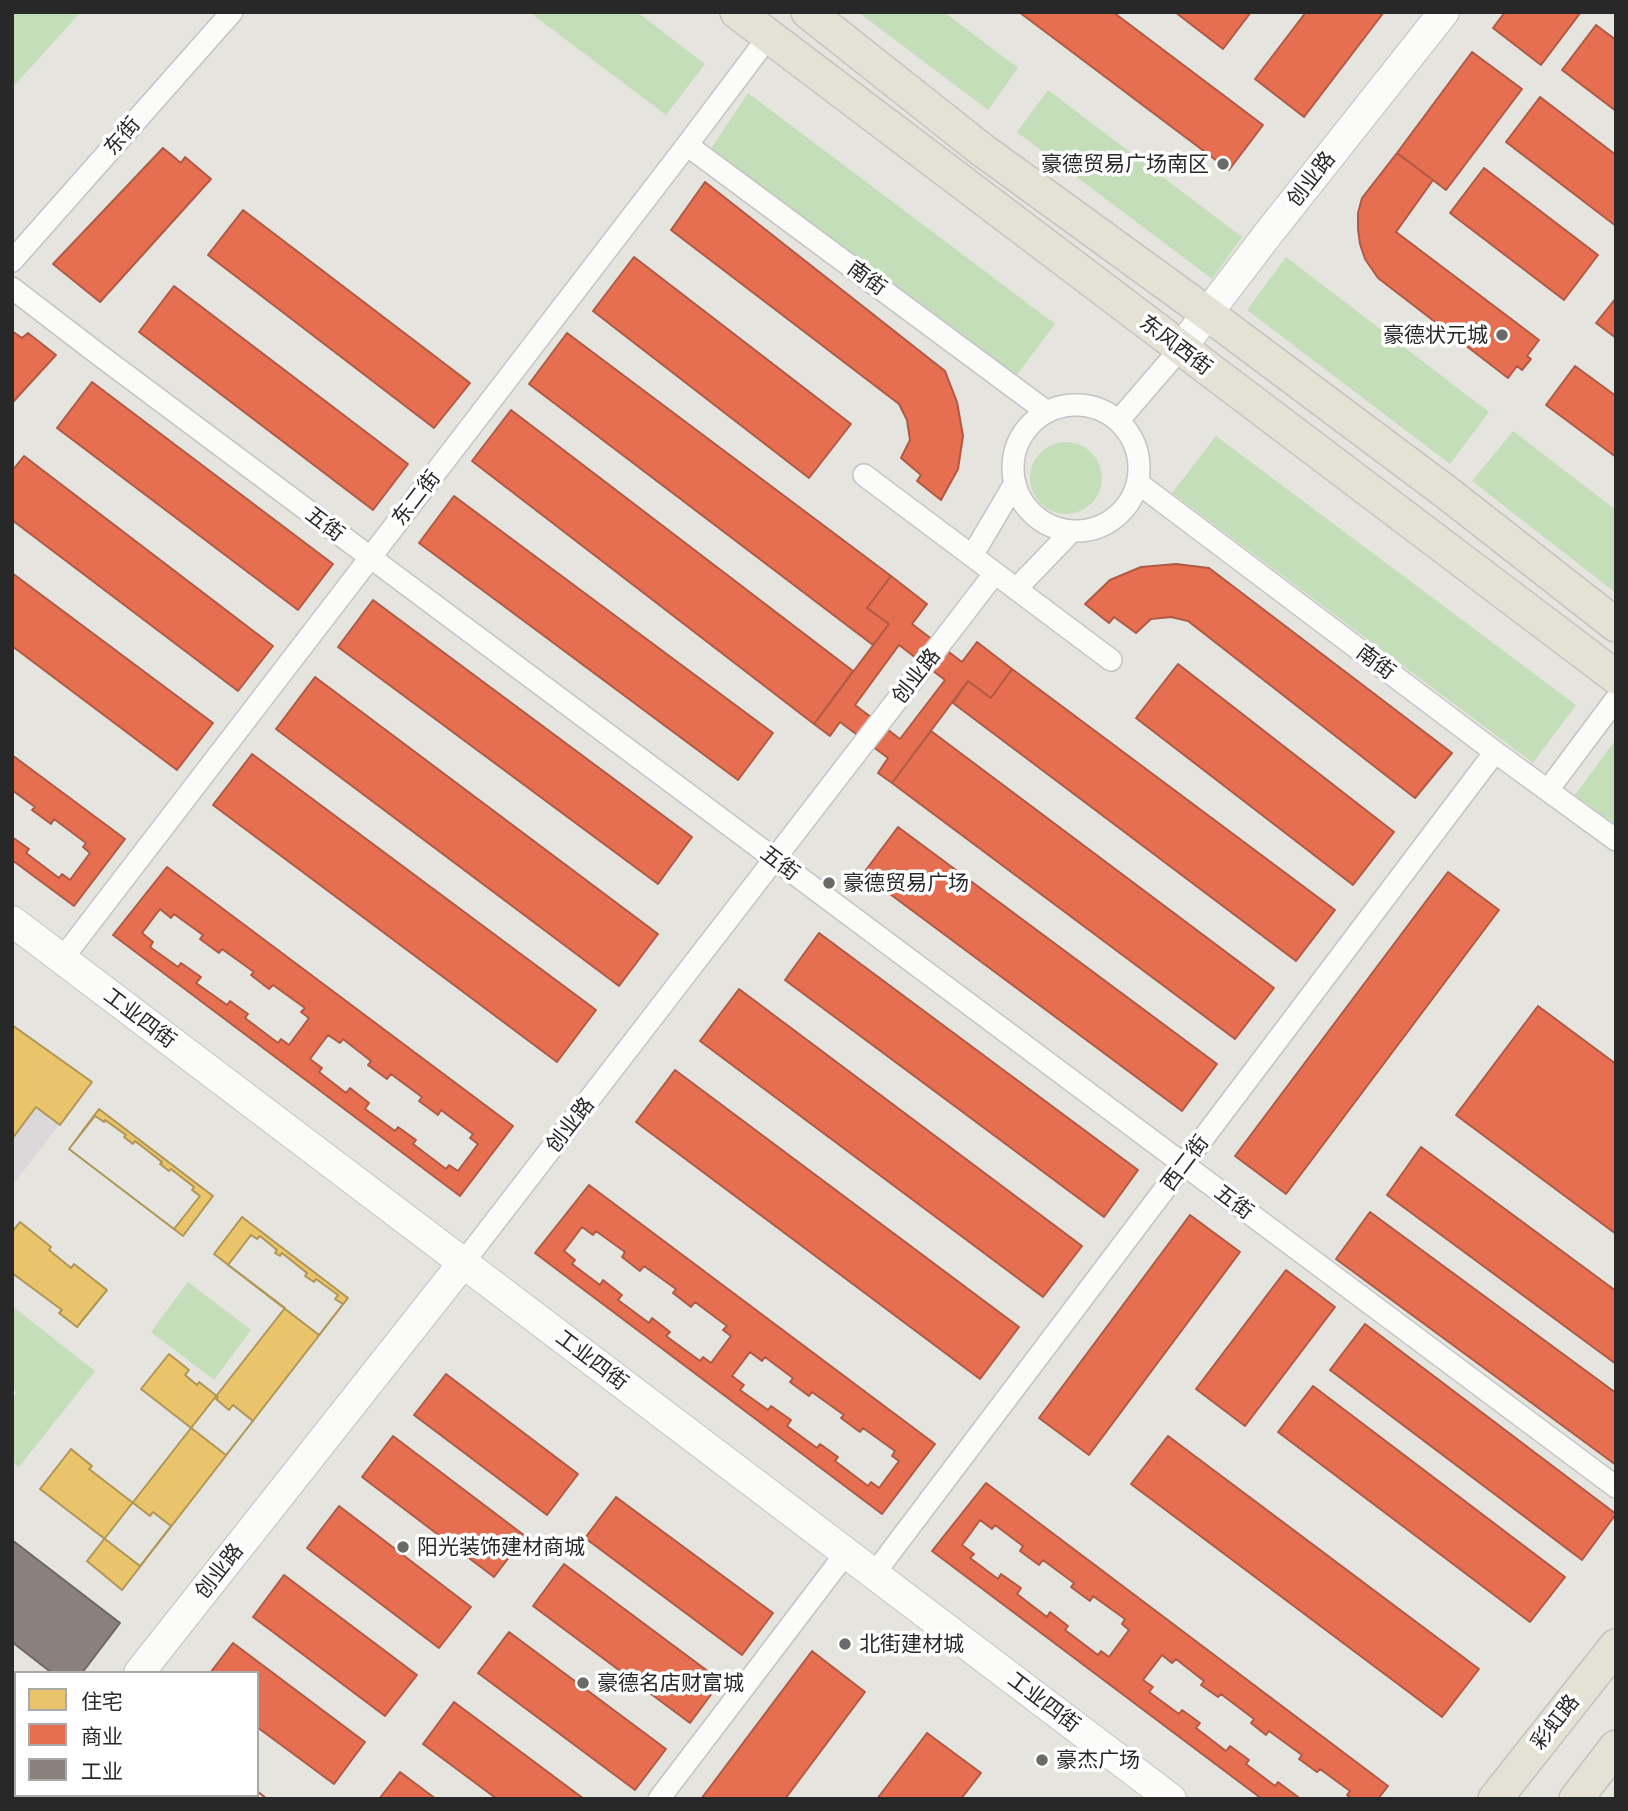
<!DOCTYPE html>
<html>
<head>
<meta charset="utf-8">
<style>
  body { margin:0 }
  #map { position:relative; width:1628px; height:1811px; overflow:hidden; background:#e6e4de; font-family:Ubuntu,"Noto Sans SC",sans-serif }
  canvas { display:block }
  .frame { position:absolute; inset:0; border:14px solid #282828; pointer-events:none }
  .legend { position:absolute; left:14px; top:1671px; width:245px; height:126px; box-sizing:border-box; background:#fff; border:2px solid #a9a9a9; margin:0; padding:9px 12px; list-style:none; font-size:21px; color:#282828 }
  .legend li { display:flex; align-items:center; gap:14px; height:35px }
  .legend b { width:35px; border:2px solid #a9a9a9 }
</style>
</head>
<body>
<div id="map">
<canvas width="1628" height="1811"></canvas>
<div class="frame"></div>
<ul class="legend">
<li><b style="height:19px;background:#e9c46a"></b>住宅</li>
<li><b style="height:19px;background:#e76f51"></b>商业</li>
<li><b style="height:19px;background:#8a817c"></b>工业</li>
</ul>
</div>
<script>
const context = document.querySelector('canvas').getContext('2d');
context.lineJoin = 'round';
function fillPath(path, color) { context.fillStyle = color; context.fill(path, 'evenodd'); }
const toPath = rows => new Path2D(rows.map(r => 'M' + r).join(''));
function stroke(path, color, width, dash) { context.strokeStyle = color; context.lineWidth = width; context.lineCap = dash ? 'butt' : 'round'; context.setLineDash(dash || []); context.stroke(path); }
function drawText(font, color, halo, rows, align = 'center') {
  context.font = font + ' Ubuntu,"Noto Sans SC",sans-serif'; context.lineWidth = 7; context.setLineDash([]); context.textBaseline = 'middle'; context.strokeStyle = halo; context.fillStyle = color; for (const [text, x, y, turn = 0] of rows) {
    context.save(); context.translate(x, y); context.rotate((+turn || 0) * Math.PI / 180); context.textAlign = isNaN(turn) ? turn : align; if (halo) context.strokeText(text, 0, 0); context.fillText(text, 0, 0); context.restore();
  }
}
fillPath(toPath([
  [12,1025,92,1082,12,1186]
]), '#dbd8d9');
fillPath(toPath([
  [12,12,81,12,12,88],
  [529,12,637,12,705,64,666,115],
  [858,12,944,12,1018,68,988,110],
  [1048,90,1242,237,1212,279,1017,132],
  [748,93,1055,324,1016,376,711,149],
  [1286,257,1489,412,1450,464,1247,310],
  [1513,431,1616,510,1616,593,1472,481],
  [1216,436,1576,705,1533,763,1172,493],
  '1030 478a36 36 0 1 1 72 0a36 36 0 1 1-72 0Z',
  [1616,739,1616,825,1575,795],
  [188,1282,251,1330,214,1380,151,1332],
  [12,1306,95,1371,19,1467,12,1462,12,1399,17,1392,12,1389]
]), '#c4deba');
const homes = toPath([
  [12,1025,92,1082,60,1125,36,1107,12,1139,12,1025],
  [99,1109,213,1196,183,1236,69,1149,99,1109],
  [95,1116,104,1122,105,1120,126,1135,124,1137,133,1144,135,1141,162,1162,160,1164,169,1171,171,1169,194,1187,192,1190,200,1196,174,1229,69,1149,95,1116],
  [242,1217,348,1298,122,1590,87,1561,285,1308,214,1254,242,1217],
  [20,1222,51,1247,49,1250,71,1268,74,1264,107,1290,77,1327,59,1313,62,1310,12,1273,12,1232,20,1222],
  [251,1235,257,1239,260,1236,277,1250,275,1253,280,1256,282,1253,307,1273,305,1276,314,1282,316,1279,338,1295,335,1299,343,1304,319,1335,228,1265,251,1235],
  [169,1354,189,1370,185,1375,197,1385,199,1382,218,1397,216,1399,229,1410,233,1405,253,1421,226,1455,141,1389,169,1354],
  [71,1449,92,1466,89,1469,150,1516,153,1512,171,1526,140,1566,40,1489,71,1449]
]);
fillPath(homes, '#e9c46a');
stroke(homes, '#af9556', 2);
const shops = toPath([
  [1019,12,1113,12,1263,125,1229,170,1019,12],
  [1175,12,1251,12,1223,49,1175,12],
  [1306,12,1384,12,1304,117,1255,79,1306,12],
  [1505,12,1581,12,1541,65,1493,28,1505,12],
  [1596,25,1616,40,1616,111,1562,70,1596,25],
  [1472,52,1522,89,1446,190,1397,153,1472,52],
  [1540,97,1616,155,1616,226,1506,142,1540,97],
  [163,148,181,163,185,157,211,179,100,302,53,264,163,148],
  [1397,153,1433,180,1396,232,1539,340,1527,356,1531,359,1522,370,1517,366,1508,378,1378,278,1365,259,1360,244,1358,229,1358,213,1362,198,1397,153],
  [1484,168,1598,255,1564,300,1450,213,1484,168],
  [705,182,945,371,957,402,963,436,958,469,941,500,917,481,921,475,901,458,910,440,907,420,899,404,671,230,705,182],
  [243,210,470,383,434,428,208,255,243,210],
  [634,257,851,424,809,478,593,311,634,257],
  [174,286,408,464,373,510,139,332,174,286],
  [1616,298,1616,338,1596,323,1616,298],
  [12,331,22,338,28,333,56,355,12,403,12,331],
  [567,333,891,576,867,608,889,624,873,645,529,384,567,333],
  [1575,366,1616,396,1616,457,1546,405,1575,366],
  [92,382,333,564,298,610,57,428,92,382],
  [511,410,853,671,814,724,472,461,511,410],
  [24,456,273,646,238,691,12,520,12,471,24,456],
  [454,496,773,733,738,780,419,543,454,496],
  [1176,564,1209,568,1452,753,1415,798,1188,621,1171,617,1151,619,1136,633,1114,617,1109,623,1085,604,1110,580,1141,567,1176,564],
  [12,573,213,723,177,770,12,646,12,573],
  [891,576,927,604,912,624,962,662,977,642,1012,669,991,698,968,681,892,783,878,773,888,758,840,722,830,736,814,724,889,624,867,608,891,576],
  [899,645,945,680,900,739,855,705,899,645],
  [373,600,692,837,658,884,338,647,373,600],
  [1178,664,1394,832,1353,885,1136,718,1178,664],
  [1012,669,1335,910,1296,961,953,703,968,681,991,698,1012,669],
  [315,677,658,934,619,986,276,729,315,677],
  [931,731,1274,988,1235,1039,892,783,931,731],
  [252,754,596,1010,557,1062,213,805,252,754],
  [12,755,125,839,74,906,12,860,12,755],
  [12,790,35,807,32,810,51,824,54,819,86,843,83,847,90,853,70,880,62,874,59,878,26,853,29,849,12,837,12,790],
  [898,827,1217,1064,1182,1111,863,874,898,827],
  [167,867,513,1126,460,1196,113,935,167,867],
  [1448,872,1499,910,1286,1194,1235,1156,1448,872],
  [160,909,171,918,174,914,203,935,200,939,219,953,222,949,254,972,251,975,269,989,273,985,305,1008,301,1012,309,1018,289,1045,281,1039,278,1043,245,1018,248,1014,230,1001,227,1005,196,983,201,977,181,963,178,967,150,947,153,942,142,933,160,909],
  [819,933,1138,1170,1104,1217,785,980,819,933],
  [739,989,1082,1246,1043,1297,700,1041,739,989],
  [1538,1006,1616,1064,1616,1234,1456,1115,1538,1006],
  [328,1035,340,1043,343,1039,371,1061,368,1065,387,1079,391,1074,422,1097,419,1101,438,1115,441,1110,473,1134,470,1138,478,1144,458,1171,449,1165,446,1169,413,1144,416,1140,398,1127,395,1131,365,1109,369,1103,350,1088,346,1093,319,1072,322,1068,310,1059,328,1035],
  [675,1070,1019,1327,980,1379,636,1122,675,1070],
  [1421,1147,1616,1291,1616,1364,1387,1195,1421,1147],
  [589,1185,935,1444,882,1514,535,1253,589,1185],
  [1370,1212,1616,1393,1616,1465,1336,1259,1370,1212],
  [1190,1215,1240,1252,1089,1455,1039,1418,1190,1215],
  [582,1227,593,1235,596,1231,625,1252,622,1257,640,1271,644,1266,676,1289,673,1293,691,1307,695,1302,727,1326,723,1330,731,1336,711,1363,703,1357,700,1361,666,1336,670,1332,652,1318,649,1323,618,1300,622,1295,603,1280,600,1285,572,1264,575,1260,564,1251,582,1227],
  [1286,1270,1335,1307,1245,1426,1196,1389,1286,1270],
  [1365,1324,1616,1514,1582,1560,1330,1370,1365,1324],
  [750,1352,762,1361,765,1357,793,1378,790,1382,809,1396,812,1392,844,1415,841,1418,860,1432,863,1428,895,1451,892,1456,899,1461,879,1488,871,1482,868,1486,835,1461,838,1457,820,1444,817,1448,787,1426,791,1420,771,1406,768,1410,740,1390,744,1385,732,1376,750,1352],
  [446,1374,578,1474,547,1515,414,1415,446,1374],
  [1313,1386,1565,1577,1530,1622,1278,1432,1313,1386],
  [393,1436,525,1536,494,1577,362,1477,393,1436],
  [1168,1436,1479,1669,1442,1717,1131,1484,1168,1436],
  [986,1483,1388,1786,1378,1799,1262,1799,932,1551,986,1483],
  [616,1497,773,1613,742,1655,585,1538,616,1497],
  [339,1506,471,1607,439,1648,307,1548,339,1506],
  [980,1520,992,1529,995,1525,1023,1546,1020,1551,1039,1565,1043,1560,1074,1583,1071,1587,1090,1601,1093,1596,1125,1619,1122,1624,1129,1630,1109,1657,1101,1651,1098,1655,1065,1630,1068,1626,1050,1612,1047,1617,1017,1594,1021,1588,1001,1574,998,1579,970,1558,974,1554,962,1545,980,1520],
  [564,1564,721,1681,690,1723,533,1606,564,1564],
  [284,1575,417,1675,385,1716,253,1617,284,1575],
  [509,1632,666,1749,635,1790,478,1673,509,1632],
  [233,1643,365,1742,334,1784,257,1727,257,1673,210,1673,233,1643],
  [812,1651,865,1692,785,1799,701,1799,812,1651],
  [1162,1655,1172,1663,1176,1659,1204,1681,1201,1685,1218,1697,1221,1694,1254,1719,1251,1723,1266,1735,1269,1731,1302,1755,1299,1759,1317,1772,1320,1769,1350,1791,1347,1795,1352,1799,1297,1799,1298,1797,1278,1782,1275,1786,1246,1764,1249,1760,1230,1746,1226,1751,1196,1728,1200,1723,1182,1710,1179,1714,1149,1692,1153,1687,1143,1680,1162,1655],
  [454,1702,584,1799,497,1799,423,1744,454,1702],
  [927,1733,981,1773,961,1799,877,1799,927,1733],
  [400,1772,436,1799,379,1799,400,1772],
  [257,1791,267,1799,113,1799,115,1795,257,1795,257,1791],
  [257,1791,267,1799,193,1799,189,1795,257,1795,257,1791]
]);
fillPath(shops, '#e76f51');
stroke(shops, '#ae5a45', 2);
const industry = toPath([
  [12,1540,120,1623,82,1673,52,1673,12,1642,12,1540],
  [12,1677,16,1680,16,1755,12,1753,12,1677]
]);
fillPath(industry, '#8a817c');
stroke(industry, '#6d6663', 2);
const street = toPath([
  [687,145,1047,412],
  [12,261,232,12],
  [12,288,98,354,1616,1487],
  '1013 468a63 63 0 1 1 126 0a63 63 0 1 1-126 0Z',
  [1119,420,1181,348],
  [864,475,1111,660],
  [1138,483,1495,752,1616,840],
  [972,556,1015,483],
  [1016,589,1072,531],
  [1548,790,1616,699],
  [62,959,687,145,769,36],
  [463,1263,995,573],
  [874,1574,1495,752],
  [659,1799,846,1553]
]);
const secondary = toPath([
  [1181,348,1268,234,1444,12],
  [12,921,1171,1799],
  [139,1673,463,1263],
  [40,1799,42,1795]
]);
const primary = toPath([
  [737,12,1616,677],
  [808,12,981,149,1208,314,1446,492,1616,625],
  [1495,1799,1616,1646],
  [1576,1799,1616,1747]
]);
stroke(street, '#c4c3c3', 24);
stroke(secondary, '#c4c3c3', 32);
stroke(primary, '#c3c2c0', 36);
stroke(street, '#fbfbfa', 21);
stroke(secondary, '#fbfbfa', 30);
stroke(primary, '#e3e2d5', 33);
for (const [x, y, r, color] of [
  [1223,164,7,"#6a6a68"],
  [1502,335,7,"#6a6a68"],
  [829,883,7,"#6a6a68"],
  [403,1547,7,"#6a6a68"],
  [845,1644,7,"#6a6a68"],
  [583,1683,7,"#6a6a68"],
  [1042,1760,7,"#6a6a68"]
]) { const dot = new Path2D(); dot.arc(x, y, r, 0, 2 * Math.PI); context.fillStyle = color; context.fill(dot); stroke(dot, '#fff', 2.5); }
drawText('21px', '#282828', '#fff', [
  ["东街",122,136,-49],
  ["创业路",1311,179,-52],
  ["南街",867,278,36],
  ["东风西街",1176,345,37],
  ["东二街",416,498,-52],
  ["五街",325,524,37],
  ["南街",1376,662,37],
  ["创业路",916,676,-52],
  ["五街",780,863,37],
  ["工业四街",140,1018,37],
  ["创业路",570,1125,-52],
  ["西二街",1185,1163,-53],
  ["五街",1234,1202,37],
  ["工业四街",592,1360,37],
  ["创业路",219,1571,-52],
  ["工业四街",1044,1702,37],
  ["彩虹路",1555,1722,-52]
]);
drawText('21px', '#282828', '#fff', [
  ["豪德贸易广场南区",1209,164,"right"],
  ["豪德状元城",1488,335,"right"],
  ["豪德贸易广场",843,883],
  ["阳光装饰建材商城",417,1547],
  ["北街建材城",859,1644],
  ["豪德名店财富城",597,1683],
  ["豪杰广场",1056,1760]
], 'left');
</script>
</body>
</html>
